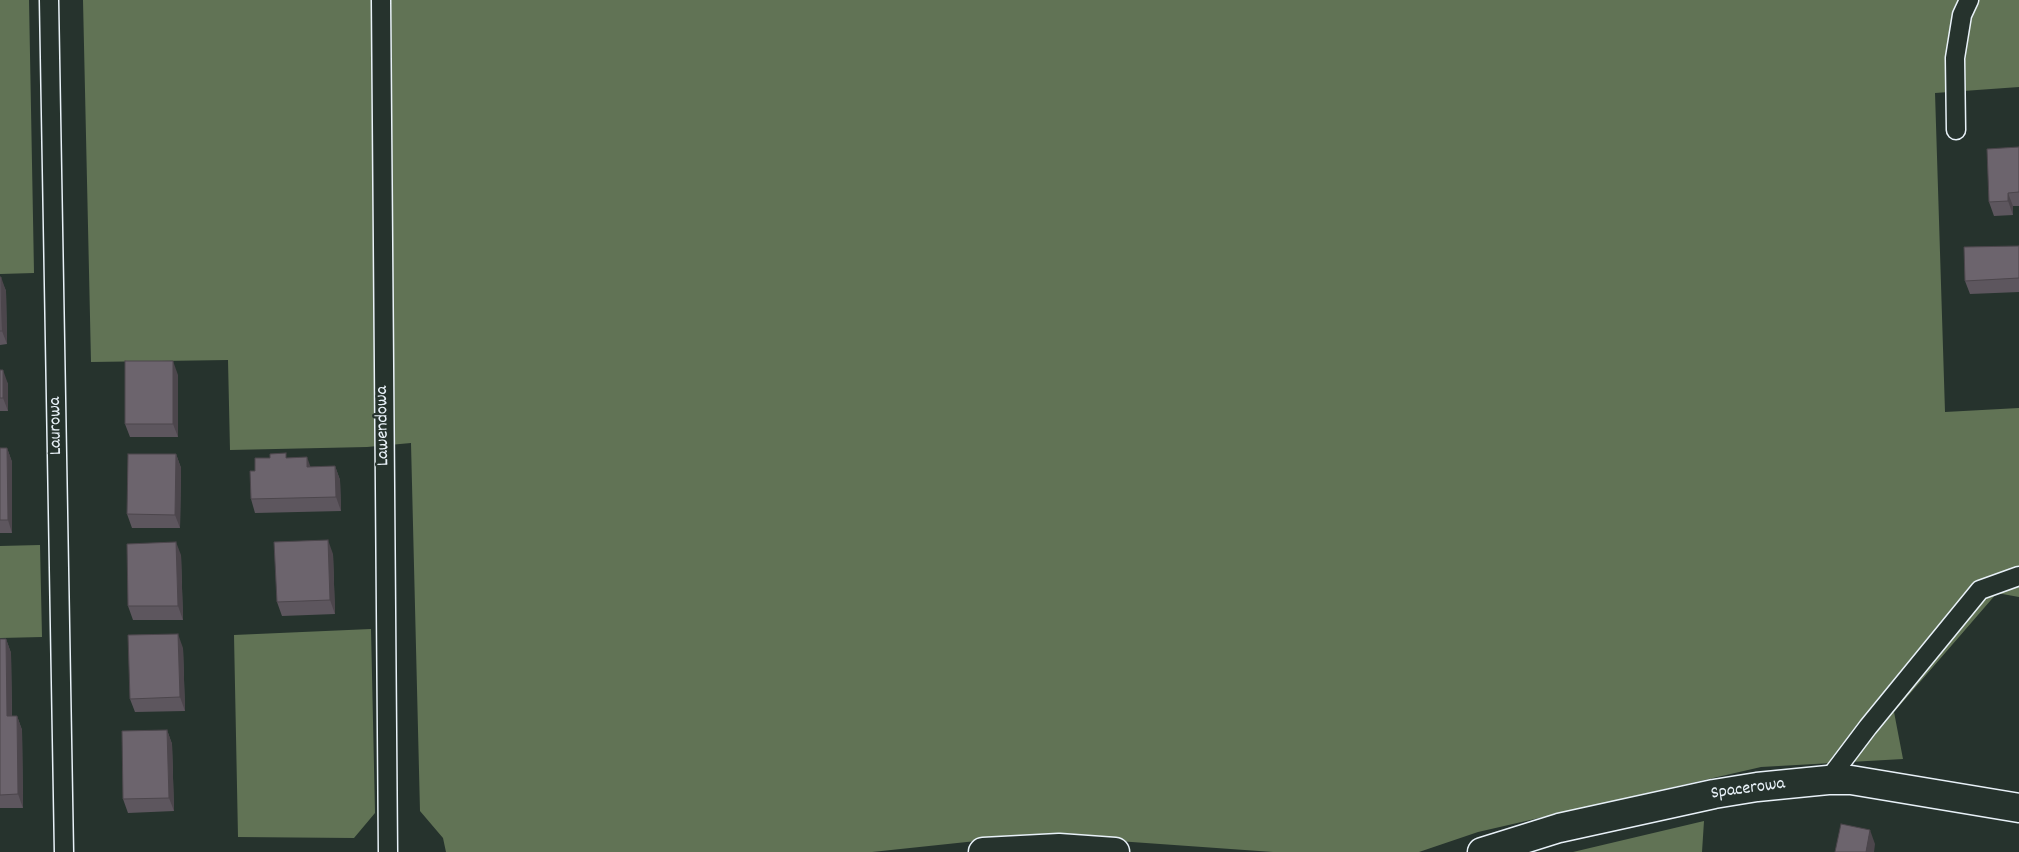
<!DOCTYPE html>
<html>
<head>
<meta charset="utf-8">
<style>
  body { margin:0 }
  canvas { display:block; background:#26332d }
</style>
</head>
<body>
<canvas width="2019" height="852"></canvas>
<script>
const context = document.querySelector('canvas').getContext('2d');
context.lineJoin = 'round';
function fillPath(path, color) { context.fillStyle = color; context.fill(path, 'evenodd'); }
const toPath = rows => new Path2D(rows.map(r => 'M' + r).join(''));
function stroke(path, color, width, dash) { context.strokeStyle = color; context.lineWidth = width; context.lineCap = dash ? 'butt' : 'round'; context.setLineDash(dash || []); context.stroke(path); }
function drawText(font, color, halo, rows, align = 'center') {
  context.font = font + ' Dekko,sans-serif'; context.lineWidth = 4.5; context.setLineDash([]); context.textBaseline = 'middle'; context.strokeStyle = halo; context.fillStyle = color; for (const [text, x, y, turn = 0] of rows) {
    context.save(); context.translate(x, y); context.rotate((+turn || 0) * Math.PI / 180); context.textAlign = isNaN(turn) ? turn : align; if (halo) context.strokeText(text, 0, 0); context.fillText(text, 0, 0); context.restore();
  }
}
fillPath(toPath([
  [0,0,29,0,34,273,0,274],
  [83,0,2019,0,2019,87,1935,93,1945,412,2019,408,2019,597,1997,593,1894,712,1903,759,1761,767,1478,832,1419,852,1273,852,1033,835,872,852,446,852,443,838,420,811,411,443,367,447,230,450,228,360,91,362],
  [40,545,42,637,0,638,0,546],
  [371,629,375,813,354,838,238,837,234,635],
  [1704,821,1702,852,1573,852]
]), '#617355');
const lane = toPath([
  [49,0,64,852],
  [381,0,388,852],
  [1956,130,1955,58,1962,15,1969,0],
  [1828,780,1868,727,1980,590,2019,576]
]);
const street = toPath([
  [983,852,1059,848,1115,852],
  [1482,852,1559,828,1714,794,1757,787,1828,780,1851,780,2019,808]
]);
stroke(lane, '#e8f1f8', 21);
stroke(street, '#e8f1f8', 31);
stroke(lane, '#26332d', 18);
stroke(street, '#26332d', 28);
fillPath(toPath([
  [2019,147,2019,206,2013,206,2013,215,1994,216,1989,202],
  [2019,246,2019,292,1970,294,1965,281],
  [0,277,6,291,7,344,0,345],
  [0,370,8,384,8,411,0,411],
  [178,375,178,437,130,437,125,424],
  [0,448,7,448,12,462,12,533,0,533],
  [176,454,181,468,180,528,132,528,127,514],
  [287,458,311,467,335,466,340,480,341,511,255,513,251,499],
  [333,554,335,614,282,616,277,602],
  [181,555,183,620,133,620,128,606],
  [0,639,6,639,11,653,12,716,17,716,22,730,23,808,0,808],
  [183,648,185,711,135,712,130,699],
  [167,730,172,744,174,811,128,813,123,799]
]), '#5d565e');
fillPath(toPath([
  [2008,193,2013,206,2013,215,2008,201],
  [1,277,6,291,7,344,2,331],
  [173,361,178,375,178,437,173,424],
  [3,370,8,384,8,411,3,398],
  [7,448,12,462,12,533,8,520],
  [176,454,181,468,180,528,175,515],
  [307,457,312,471,307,467],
  [335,466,340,480,341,511,336,497],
  [328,540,333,554,335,614,330,600],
  [176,542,181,555,183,620,178,606],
  [178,634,183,648,185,711,180,697],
  [6,639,11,653,12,730,7,716],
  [17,716,22,730,23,808,18,794],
  [167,730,172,744,174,811,169,798],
  [1870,830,1875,844,1874,852,1866,852]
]), '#4c464c');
const building = toPath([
  [2019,147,2019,192,2008,193,2008,201,1989,202,1987,149,2019,147],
  [2019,246,2019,278,1965,281,1964,247,2019,246],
  [0,277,1,277,2,331,0,331,0,277],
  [125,361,173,361,173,424,125,424,125,361],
  [0,370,3,370,3,398,0,398,0,370],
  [0,448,7,448,8,520,0,520,0,448],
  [286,453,286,458,307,457,307,467,335,466,336,497,251,499,250,471,255,471,255,458,270,458,270,454,286,453],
  [128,454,176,454,175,515,127,514,128,454],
  [328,540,330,600,277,602,274,542,328,540],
  [176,542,178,606,128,606,127,544,176,542],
  [178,634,180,697,130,699,128,635,178,634],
  [0,639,6,639,7,716,17,716,18,794,0,795,0,639],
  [167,730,169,798,123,799,122,731,167,730],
  [1841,824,1870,830,1866,852,1835,852,1841,824]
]);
fillPath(building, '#6c646d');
stroke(building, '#4c464c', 1);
drawText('18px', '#e8f1f8', '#26332d', [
  ["Laurowa",57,426,-91],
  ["Lawendowa",384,426,-91],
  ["Spacerowa",1748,790,-8]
]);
</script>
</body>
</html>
